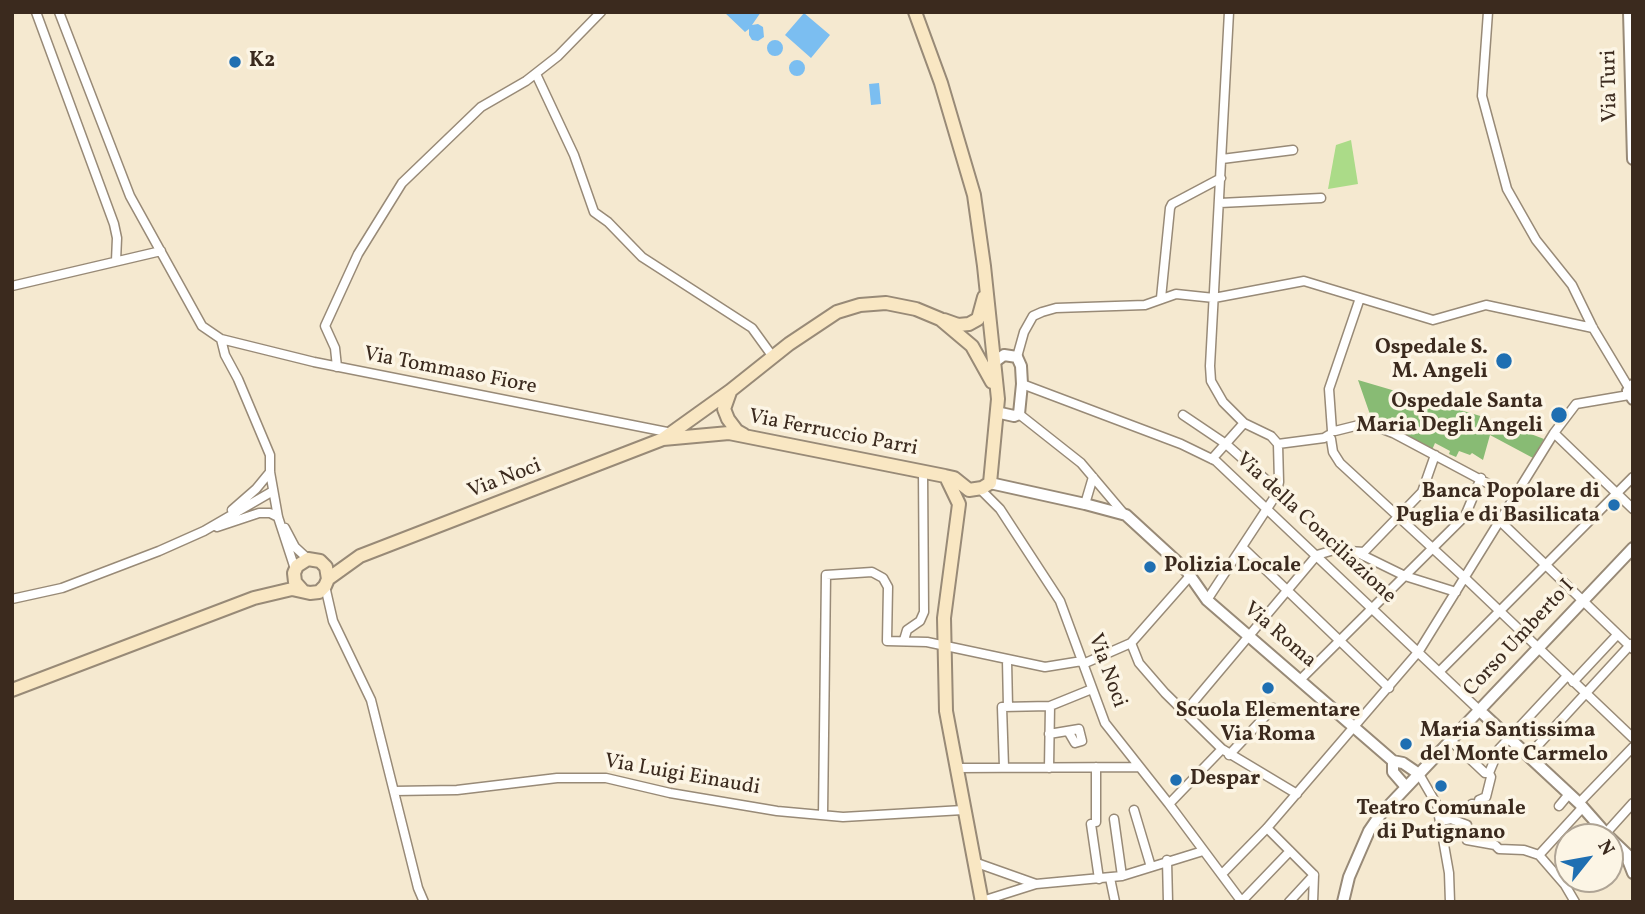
<!DOCTYPE html>
<html>
<head>
<meta charset="utf-8">
<style>
  body { margin:0 }
  #map { position:relative; width:1645px; height:914px; overflow:hidden; background:#f5e9d0; font-family:Vollkorn,serif }
  canvas { display:block }
  .frame { position:absolute; inset:0; border:14px solid #3b2a1e; pointer-events:none }
  .north { position:absolute; left:1554px; top:823px; width:70px; height:70px; box-sizing:border-box; background:#fcf5e5; border:2px solid #afa495; border-radius:50%; rotate:59deg; font-size:19px; font-weight:700; line-height:28px; text-align:center; color:#3b2a1e }
  .north::after { content:''; display:block; margin:auto; width:24px; height:32px; background:#1f6fb2; clip-path:polygon(50% 0,100% 100%,50% 72%,0 100%) }
</style>
</head>
<body>
<div id="map">
<canvas width="1645" height="914"></canvas>
<div class="frame"></div>
<div class="north">N</div>
</div>
<script>
const context = document.querySelector('canvas').getContext('2d');
context.lineJoin = 'round';
function fillPath(path, color) { context.fillStyle = color; context.fill(path, 'evenodd'); }
const toPath = rows => new Path2D(rows.map(r => 'M' + r).join(''));
function stroke(path, color, width, dash) { context.strokeStyle = color; context.lineWidth = width; context.lineCap = dash ? 'butt' : 'round'; context.setLineDash(dash || []); context.stroke(path); }
function drawText(font, color, halo, rows, align = 'center') {
  context.font = font + ' Vollkorn,serif'; context.lineWidth = 7; context.setLineDash([]); context.textBaseline = 'middle'; context.strokeStyle = halo; context.fillStyle = color; for (const [text, x, y, turn = 0] of rows) {
    context.save(); context.translate(x, y); context.rotate((+turn || 0) * Math.PI / 180); context.textAlign = isNaN(turn) ? turn : align; if (halo) context.strokeText(text, 0, 0); context.fillText(text, 0, 0); context.restore();
  }
}
fillPath(toPath([
  [1351,140,1358,184,1328,189,1336,145]
]), '#abdb88');
fillPath(toPath([
  [1358,380,1494,420,1544,439,1533,458,1490,435,1483,460,1472,453,1470,455,1459,451,1456,457,1449,454,1450,451,1435,443,1432,450,1387,426,1373,423]
]), '#88bb74');
fillPath(toPath([
  [724,12,761,12,752,25,758,24,763,27,764,37,758,41,752,40,749,35,749,29,745,32],
  [804,13,830,35,811,58,785,35],
  '767 48a8 8 0 1 1 16 0a8 8 0 1 1-16 0Z',
  '789 68a8 8 0 1 1 16 0a8 8 0 1 1-16 0Z',
  [879,83,881,104,871,105,869,84]
]), '#7bbef1');
const minor = toPath([
  [36,12,114,224,117,238,116,261],
  [59,12,130,196,202,326,221,339,314,362,672,433],
  [1229,12,1210,366,1211,381,1223,402,1244,423,1271,436,1278,444,1324,438,1329,435],
  [1488,12,1482,96,1507,189,1536,240,1572,285,1593,328,1629,388],
  [536,74,574,155,594,212,608,222,642,257,752,328,773,357],
  [1222,159,1293,150],
  [1220,203,1321,198],
  [12,286,161,251],
  [1161,298,1170,208,1172,204,1221,178],
  [221,339,225,355,238,379,270,455,270,472,278,517,295,569],
  [1017,357,1024,332,1033,316,1042,312,1056,308,1145,305,1176,294,1214,298,1304,281,1433,320,1486,305,1593,328],
  [337,367,335,348,325,326,358,254,402,183,481,107,526,81,558,56,601,12],
  [1022,384,1181,444,1216,461,1479,710],
  [1019,414,1081,463,1125,515],
  [1183,415,1226,444,1272,485],
  [1332,431,1329,389,1360,298],
  [1335,431,1367,423,1393,433,1515,498],
  [1554,433,1633,509],
  [1331,439,1333,452,1340,463,1465,578,1633,738],
  [1212,459,1244,423],
  [979,488,1000,509,1060,601,1105,723,1169,804,1242,902],
  [1085,504,1093,477],
  [232,510,256,489,270,472],
  [1500,521,1633,649],
  [217,527,259,513,270,513,278,517],
  [285,528,295,547,308,559],
  [1242,547,1389,688],
  [1358,553,1405,576,1456,592],
  [325,586,333,621,371,700,418,888,424,902],
  [12,599,62,588,159,551,204,531,273,491],
  [1207,600,1276,495,1279,482,1278,444],
  [904,640,907,630,920,621,924,612,923,471],
  [1131,643,1139,663,1165,693,1222,749,1297,794],
  [1007,660,1008,707],
  [1083,664,1131,643,1190,576],
  [1440,671,1633,477],
  [1300,680,1465,516,1481,478],
  [1573,682,1617,635],
  [1185,712,1317,555,1334,550,1364,552,1422,492,1435,455],
  [1049,734,1079,729,1082,741,1075,743,1068,731],
  [1450,740,1485,773,1489,773,1499,749,1567,676],
  [1229,755,1273,708],
  [1529,755,1631,644],
  [1004,767,1002,707,1050,706,1092,689],
  [956,768,1138,767],
  [1049,768,1050,706],
  [1419,774,1437,805,1449,873,1450,902],
  [394,791,457,790,557,778,606,778,670,793,777,811,843,817,963,810],
  [1579,803,1633,747],
  [1169,804,1222,749],
  [1472,804,1479,805,1479,800,1486,797,1491,777,1489,773],
  [1559,806,1569,794],
  [1134,810,1151,867],
  [823,815,826,575,872,572,883,578,888,587,887,641,927,642,1045,667,1082,661],
  [1114,819,1122,876],
  [1441,821,1451,819,1467,825,1467,840,1495,845,1499,849,1524,850,1539,855,1565,885,1575,902],
  [1096,822,1096,767],
  [1091,824,1099,879],
  [1267,828,1314,875],
  [1606,833,1633,803],
  [1539,855,1583,807],
  [1167,860,1168,902],
  [974,862,1036,884,979,902],
  [1222,874,1267,828,1419,651,1554,433,1576,404,1629,395],
  [1110,878,1115,902],
  [1036,884,1122,876,1203,851],
  [1242,901,1290,851],
  [1289,902,1314,875],
  [1313,902,1314,875]
]);
const tertiary = toPath([
  [1629,12,1633,159],
  [993,363,1004,355,1017,357,1021,366,1022,384,1019,414,1014,416,996,412],
  [1633,385,1628,391,1633,399],
  [990,483,1085,504,1126,515,1186,570,1207,600,1393,761,1403,763,1419,774],
  [1479,710,1579,803,1609,837],
  [1393,761,1393,772,1406,787],
  [1610,838,1633,860],
  [1626,855,1633,873],
  [1343,902,1349,877,1369,831,1380,815,1633,548]
]);
const secondary = toPath([
  [944,320,958,325,969,324,978,319,984,297],
  [730,392,724,409,728,419,737,431,744,435],
  [663,439,729,433,945,476,954,478,969,490,982,488,990,483,998,399,984,266,974,195,941,83,915,12],
  [947,479,959,504,944,618,946,711,982,902],
  [328,579,360,556,663,439,730,391,789,344,837,312,860,305,886,303,916,309,940,319,972,346,992,382],
  [12,690,254,598,292,589,310,593,319,592,325,586,328,579,326,567,320,561,308,559,297,566,294,573,295,582,303,591]
]);
stroke(minor, '#988a77', 11);
stroke(tertiary, '#988a77', 14);
stroke(secondary, '#988a77', 16);
stroke(minor, '#fff', 8);
stroke(tertiary, '#fff', 10);
stroke(secondary, '#f9e7c3', 12);
for (const [x, y, r, color] of [
  [235,62,7,"#1f6fb2"],
  [1504,361,9,"#1f6fb2"],
  [1559,415,9,"#1f6fb2"],
  [1614,505,7,"#1f6fb2"],
  [1150,567,7,"#1f6fb2"],
  [1268,688,7,"#1f6fb2"],
  [1406,744,7,"#1f6fb2"],
  [1176,780,7,"#1f6fb2"],
  [1441,786,7,"#1f6fb2"]
]) { const dot = new Path2D(); dot.arc(x, y, r, 0, 2 * Math.PI); context.fillStyle = color; context.fill(dot); stroke(dot, '#fcf5e5', 2.5); }
drawText('bold 21px', '#3b2a1e', '#fcf5e5', [
  ["K2",249,62],
  ["Ospedale S.",1488,349,"right"],
  ["M. Angeli",1488,373,"right"],
  ["Ospedale Santa",1543,403,"right"],
  ["Maria Degli Angeli",1543,427,"right"],
  ["Banca Popolare di",1600,493,"right"],
  ["Puglia e di Basilicata",1600,517,"right"],
  ["Polizia Locale",1164,567],
  ["Scuola Elementare",1268,712,"center"],
  ["Via Roma",1268,736,"center"],
  ["Maria Santissima",1420,732],
  ["del Monte Carmelo",1420,756],
  ["Despar",1190,780],
  ["Teatro Comunale",1441,810,"center"],
  ["di Putignano",1441,834,"center"]
], 'left');
drawText('21px', '#3b2a1e', '#fcf5e5', [
  ["Via Turi",1611,86,-91],
  ["Via Tommaso Fiore",450,372,11],
  ["Via Ferruccio Parri",833,434,11],
  ["Via Noci",505,480,-21],
  ["Via della Conciliazione",1315,529,43],
  ["Via Roma",1279,636,41],
  ["Corso Umberto I",1520,639,-47],
  ["Via Noci",1106,671,70],
  ["Via Luigi Einaudi",682,776,10]
]);
</script>
</body>
</html>
